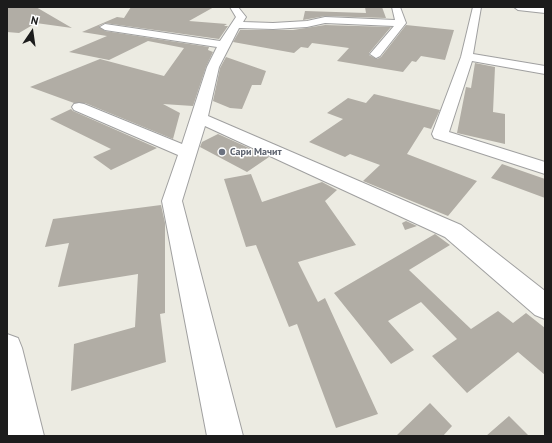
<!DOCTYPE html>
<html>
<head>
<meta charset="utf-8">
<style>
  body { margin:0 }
  #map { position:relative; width:552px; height:443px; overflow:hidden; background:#ecebe2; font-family:"PT Sans",sans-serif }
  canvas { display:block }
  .frame { position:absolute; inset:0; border:8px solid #1c1c1c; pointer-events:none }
  .north { position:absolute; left:12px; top:12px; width:40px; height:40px; -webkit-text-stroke:3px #fff; paint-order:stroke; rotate:13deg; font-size:11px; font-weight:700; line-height:16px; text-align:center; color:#1c1c1c }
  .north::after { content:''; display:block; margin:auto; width:14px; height:18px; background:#1c1c1c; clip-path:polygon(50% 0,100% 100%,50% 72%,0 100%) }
</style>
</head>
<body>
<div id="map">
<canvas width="552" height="443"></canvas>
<div class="frame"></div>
<div class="north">N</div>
</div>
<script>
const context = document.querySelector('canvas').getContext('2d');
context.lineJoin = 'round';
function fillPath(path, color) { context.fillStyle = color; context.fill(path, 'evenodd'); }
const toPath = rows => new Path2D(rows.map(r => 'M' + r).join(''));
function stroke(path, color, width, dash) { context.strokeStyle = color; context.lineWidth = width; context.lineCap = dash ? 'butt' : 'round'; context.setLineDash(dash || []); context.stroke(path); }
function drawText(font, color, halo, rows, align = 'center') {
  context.font = font + ' "PT Sans",sans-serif'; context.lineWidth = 3; context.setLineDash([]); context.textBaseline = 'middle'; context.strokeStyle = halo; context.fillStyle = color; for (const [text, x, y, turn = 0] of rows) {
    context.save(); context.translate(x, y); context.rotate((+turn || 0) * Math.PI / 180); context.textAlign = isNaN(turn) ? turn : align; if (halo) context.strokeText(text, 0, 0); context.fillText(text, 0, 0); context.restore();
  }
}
fillPath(toPath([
  [7,7,36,7,72,28,36,23,19,33,7,32],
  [131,7,214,7,189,21,227,24,224,26,228,26,219,39,105,23,99,26,105,31,209,47,208,50,213,52,206,67,193,106,163,104,180,113,173,139,85,103,74,103,30,87,100,59,164,76,184,48,148,41,109,60,69,52,107,36,82,32,117,17,124,18],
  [365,7,382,7,386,18,325,16,303,20,305,11,366,13],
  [325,25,391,27,369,53,369,55,377,59,381,57,406,25,454,30,445,60,421,56,416,62,412,61,403,72,337,61,349,48,312,43,308,48,301,47,294,53,233,42,240,30,293,30],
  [226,57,266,71,261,85,252,85,242,109,230,108,213,101,220,68],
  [475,63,495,67,493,112,505,114,505,144,457,133,466,87,471,88],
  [374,94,440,110,431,129,424,127,407,154,477,181,448,216,363,181,380,165,350,154,345,157,309,142,343,119,327,113,348,98,366,103],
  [71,109,73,111,157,148,111,170,93,157,111,149,50,119],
  [218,134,269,157,247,172,200,147,202,142],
  [502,164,545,179,545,198,491,178],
  [251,174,262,202,322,182,337,190,325,201,356,245,298,262,318,302,325,298,378,414,336,428,297,324,289,327,256,245,246,247,224,179],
  [161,205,165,223,165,313,160,314,166,362,71,391,74,344,135,327,138,274,58,287,69,243,45,247,53,219],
  [406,221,417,226,405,230,402,223],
  [435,234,450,245,409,270,471,329,498,311,513,323,526,313,545,328,545,375,518,352,467,393,432,356,457,339,421,302,388,321,414,350,391,364,334,293],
  [430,403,452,426,443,436,396,436],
  [509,416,529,436,486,436]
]), '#b1ada5');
const minor = toPath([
  [230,7,238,7,246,17,243,22,273,23,307,21,325,17,395,20,392,7,400,7,406,23,380,56,376,58,370,54,394,26,325,23,307,27,273,29,239,28,219,67,208,116,461,225,545,291,545,319,535,315,445,237,205,126,182,201,243,436,207,436,162,201,178,155,74,110,72,107,74,104,79,103,84,104,182,144,207,67,217,47,105,30,100,27,105,24,220,41,236,17,230,7],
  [473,7,481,7,473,54,545,66,545,74,472,61,449,132,545,162,545,174,434,138,432,134,461,57,473,7],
  [514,7,545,7,545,13,518,10,514,7],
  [7,334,18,338,22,348,44,436,8,436,7,334]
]);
stroke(minor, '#a0a0a0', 2);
fillPath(minor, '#fff');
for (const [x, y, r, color] of [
  [222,152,4,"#6b7280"]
]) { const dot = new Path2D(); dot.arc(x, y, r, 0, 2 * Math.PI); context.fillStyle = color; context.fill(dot); stroke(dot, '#fff', 1.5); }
drawText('bold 10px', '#5b616d', '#fff', [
  ["Сари Мачит",230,152]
], 'left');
</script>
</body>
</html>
